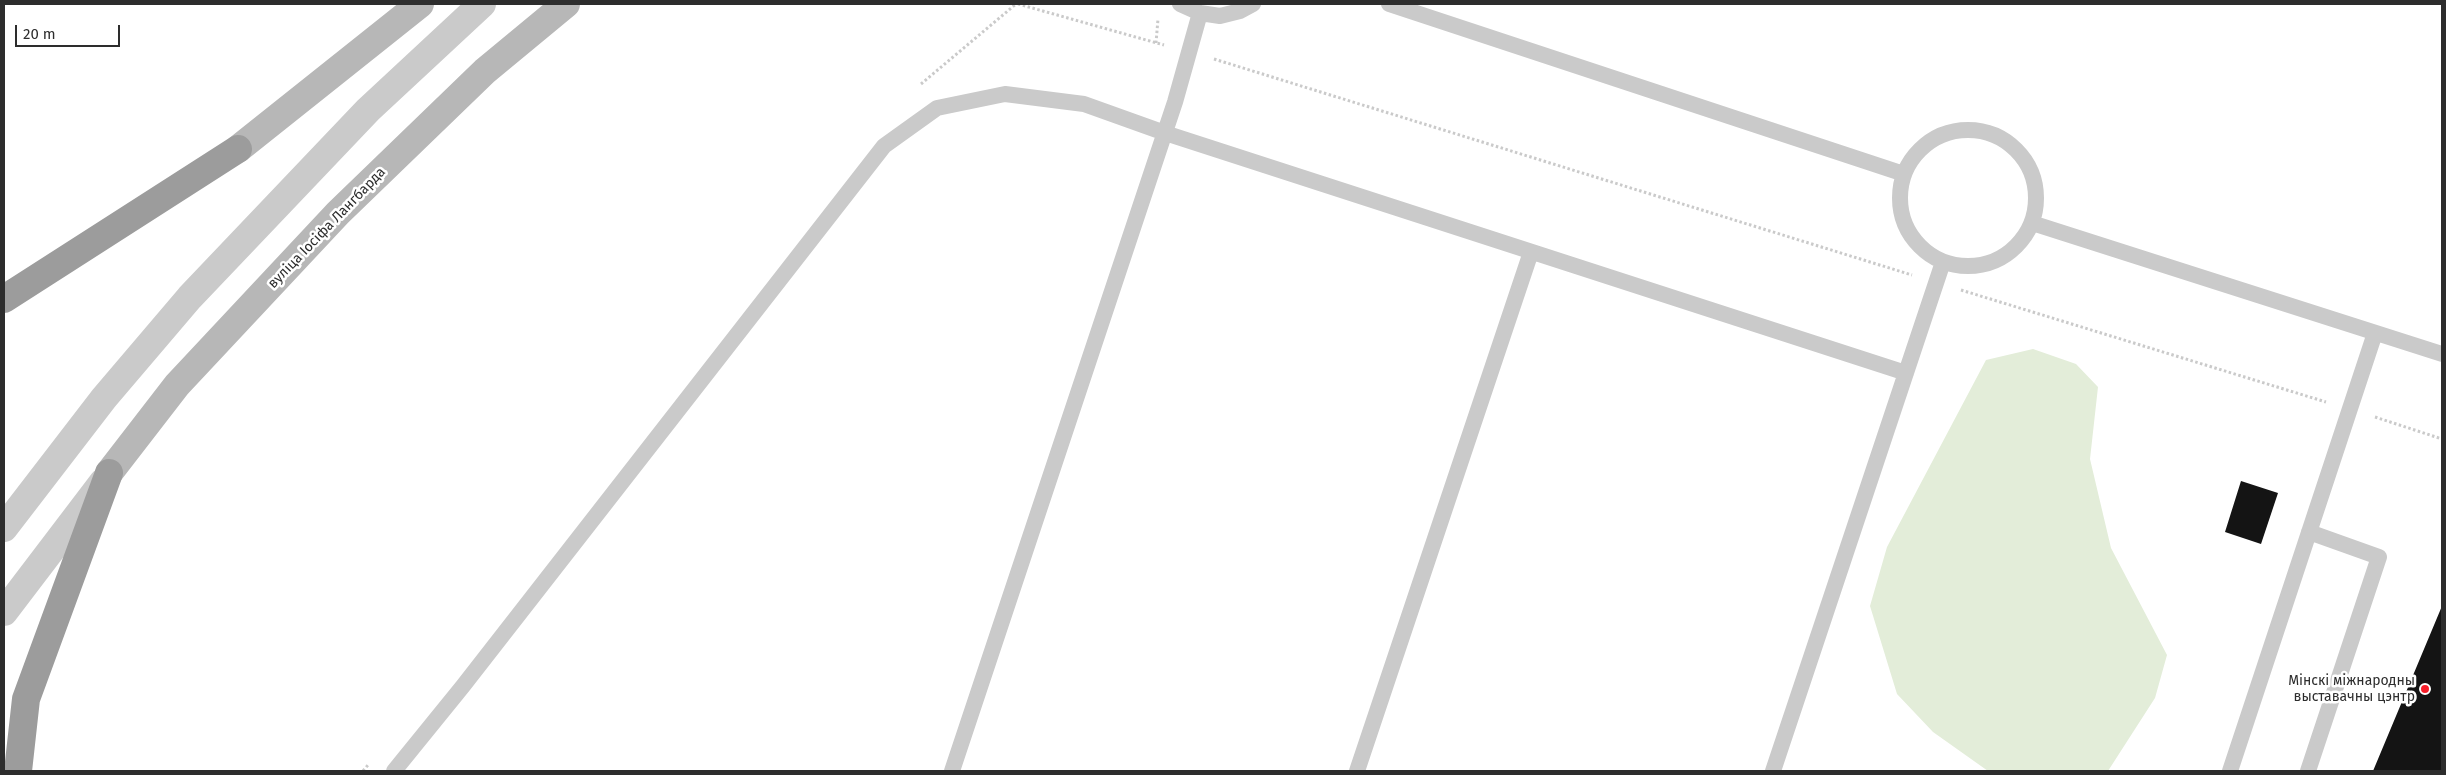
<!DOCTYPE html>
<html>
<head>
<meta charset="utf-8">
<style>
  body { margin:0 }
  #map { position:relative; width:2446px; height:775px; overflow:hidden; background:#fff; font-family:"Fira Sans",sans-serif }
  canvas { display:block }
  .frame { position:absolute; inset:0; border:5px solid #2d2d2d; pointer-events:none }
  .scale { position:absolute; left:15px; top:25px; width:105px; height:22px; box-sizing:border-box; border:2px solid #2d2d2d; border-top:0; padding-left:6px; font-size:15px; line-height:18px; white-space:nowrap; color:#2d2d2d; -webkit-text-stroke:4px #fff; paint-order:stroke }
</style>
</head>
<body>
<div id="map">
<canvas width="2446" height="775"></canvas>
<div class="frame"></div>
<div class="scale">20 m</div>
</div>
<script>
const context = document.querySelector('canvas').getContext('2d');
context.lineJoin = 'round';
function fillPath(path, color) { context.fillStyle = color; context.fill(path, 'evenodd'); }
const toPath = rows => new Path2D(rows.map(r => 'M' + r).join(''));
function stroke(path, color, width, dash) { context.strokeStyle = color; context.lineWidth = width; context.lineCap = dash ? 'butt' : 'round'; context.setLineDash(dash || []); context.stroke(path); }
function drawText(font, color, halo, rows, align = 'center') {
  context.font = font + ' "Fira Sans",sans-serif'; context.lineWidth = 5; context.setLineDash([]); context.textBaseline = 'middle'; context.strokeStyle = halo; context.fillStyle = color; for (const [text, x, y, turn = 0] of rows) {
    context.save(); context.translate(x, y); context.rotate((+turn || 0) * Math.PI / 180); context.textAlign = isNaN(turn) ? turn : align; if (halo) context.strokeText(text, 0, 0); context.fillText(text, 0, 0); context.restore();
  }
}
fillPath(toPath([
  [2033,349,2076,364,2098,387,2090,459,2111,548,2167,655,2155,698,2108,771,1988,771,1933,732,1897,694,1870,606,1887,547,1986,360]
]), '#e3edd9');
fillPath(toPath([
  [2241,481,2278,493,2261,544,2225,532],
  [2442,606,2442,771,2373,771]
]), '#141414');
stroke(toPath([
  [1018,4,1164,45],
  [1156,43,1158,19],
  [1214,59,1912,275],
  [921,84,1016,4],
  [1961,290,2326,402],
  [2375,417,2442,439],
  [363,771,368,765]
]), '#cacaca', 3, [2.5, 2.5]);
stroke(toPath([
  [1180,4,1200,13,1220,16,1240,11,1253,4],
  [1389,4,1904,174],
  '1900 198a68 68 0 1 1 136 0a68 68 0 1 1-136 0Z',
  [2032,223,2442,354],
  [394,771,463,686,884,146,937,108,1005,94,1084,104,1165,133,1906,373],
  [952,771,1175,102,1200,13],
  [1357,771,1531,252],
  [1773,771,1943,262],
  [2230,771,2375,333],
  [2308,771,2379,557,2309,532]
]), '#cacaca', 16);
stroke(toPath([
  [4,528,104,398,190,297,368,110,482,4],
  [4,612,103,482]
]), '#cacaca', 28);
stroke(toPath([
  [238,149,420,4],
  [109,473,177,385,338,213,485,71,566,4]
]), '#b7b7b7', 28);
stroke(toPath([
  [4,299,238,149],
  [18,771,26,699,109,473]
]), '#9c9c9c', 28);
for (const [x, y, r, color] of [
  [2425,689,5,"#f61d29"]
]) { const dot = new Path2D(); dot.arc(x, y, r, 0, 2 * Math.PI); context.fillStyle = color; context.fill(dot); stroke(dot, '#fff', 2); }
drawText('14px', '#2d2d2d', '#fff', [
  ["вуліца Іосіфа Лангбарда",327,228,-46]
]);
drawText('14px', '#2d2d2d', '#fff', [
  ["Мінскі міжнародны",2415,681],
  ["выставачны цэнтр",2415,697]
], 'right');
</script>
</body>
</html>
